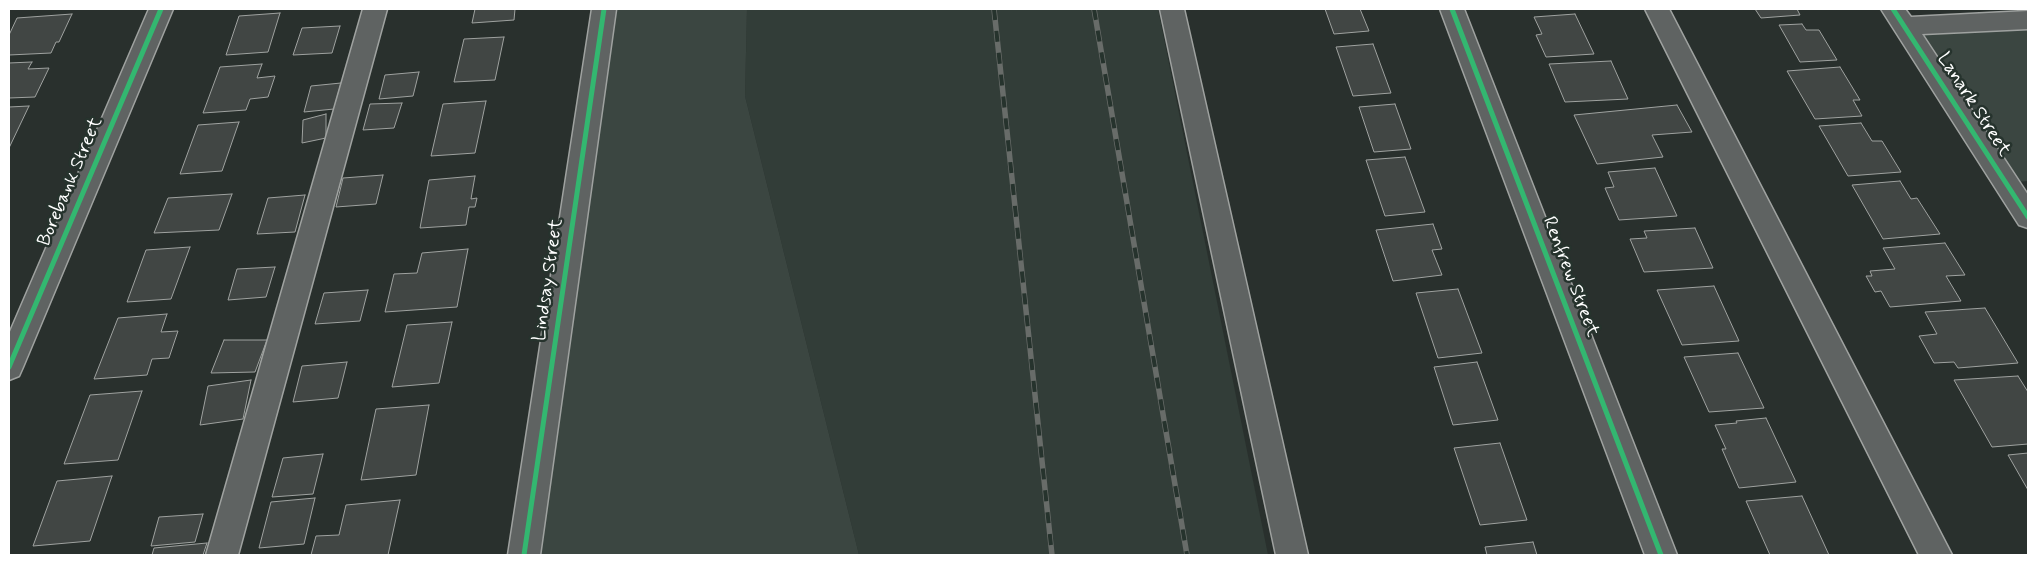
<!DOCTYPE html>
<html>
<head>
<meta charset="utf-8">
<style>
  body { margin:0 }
  #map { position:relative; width:2037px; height:564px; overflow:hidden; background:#29302d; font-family:Mynerve,sans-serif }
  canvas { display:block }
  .frame { position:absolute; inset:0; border:10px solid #fff; pointer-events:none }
</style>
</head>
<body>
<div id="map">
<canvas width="2037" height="564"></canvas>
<div class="frame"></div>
</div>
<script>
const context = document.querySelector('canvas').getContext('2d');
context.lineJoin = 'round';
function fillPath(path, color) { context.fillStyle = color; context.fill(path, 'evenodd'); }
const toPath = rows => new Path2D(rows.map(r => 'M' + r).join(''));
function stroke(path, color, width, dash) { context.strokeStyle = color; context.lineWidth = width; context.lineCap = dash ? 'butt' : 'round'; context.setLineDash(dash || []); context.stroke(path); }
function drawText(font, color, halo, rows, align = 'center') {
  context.font = font + ' Mynerve,sans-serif'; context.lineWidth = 5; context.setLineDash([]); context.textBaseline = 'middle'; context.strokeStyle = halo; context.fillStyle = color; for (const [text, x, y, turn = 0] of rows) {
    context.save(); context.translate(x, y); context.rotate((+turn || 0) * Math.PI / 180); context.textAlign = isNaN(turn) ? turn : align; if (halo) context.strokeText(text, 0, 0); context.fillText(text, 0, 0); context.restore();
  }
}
fillPath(toPath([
  [747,9,1158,9,1268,555,859,555,745,96]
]), '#323d38');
fillPath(toPath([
  [604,9,747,9,745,96,859,555,524,555],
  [2028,20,2028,181,2005,183,1904,26]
]), '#3b4641');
const building = toPath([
  [475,9,515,9,514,20,472,23,475,9],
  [1325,9,1360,9,1369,31,1334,34,1325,9],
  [1755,9,1797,9,1800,15,1761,18,1755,9],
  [280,13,268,52,226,55,239,16,280,13],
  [72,14,59,42,56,42,51,53,9,55,9,35,17,18,72,14],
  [1575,14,1594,54,1546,57,1536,35,1542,34,1534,17,1575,14],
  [1802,24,1806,30,1819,30,1837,60,1800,62,1779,25,1802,24],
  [340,26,332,53,293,55,302,28,340,26],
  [504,37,495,80,454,82,464,39,504,37],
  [1373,44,1391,93,1353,96,1336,47,1373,44],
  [1611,61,1628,99,1565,102,1549,64,1611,61],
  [32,62,28,69,49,68,35,97,9,98,9,63,32,62],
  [262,64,257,78,275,76,268,97,250,99,246,110,203,113,220,67,262,64],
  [1840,67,1860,100,1853,100,1862,116,1815,119,1787,71,1840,67],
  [419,72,413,96,379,99,385,75,419,72],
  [341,83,334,109,304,112,311,86,341,83],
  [486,101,475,153,431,156,443,104,486,101],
  [402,103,394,128,363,130,370,104,402,103],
  [1395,104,1411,149,1374,152,1359,107,1395,104],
  [1677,105,1692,132,1652,135,1663,157,1597,164,1574,115,1677,105],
  [29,106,9,148,9,107,29,106],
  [326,114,326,138,302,143,303,120,326,114],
  [239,122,222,171,180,174,198,125,239,122],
  [1861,123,1872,141,1882,141,1901,172,1848,176,1819,126,1861,123],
  [1405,157,1425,212,1385,216,1366,160,1405,157],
  [1655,168,1677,216,1619,220,1605,188,1614,187,1608,172,1655,168],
  [383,175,376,204,336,207,343,178,383,175],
  [475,176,471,199,477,198,475,207,469,207,466,225,420,228,429,180,475,176],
  [1900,181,1911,199,1917,198,1940,234,1883,239,1852,185,1900,181],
  [232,194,219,230,154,233,168,198,232,194],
  [305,195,295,232,257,234,268,198,305,195],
  [1433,224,1442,249,1432,250,1442,275,1393,281,1376,230,1433,224],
  [1695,228,1713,268,1644,272,1630,239,1647,238,1644,231,1695,228],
  [1945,243,1965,275,1946,276,1961,301,1890,307,1881,291,1875,292,1866,276,1872,276,1870,271,1895,269,1883,248,1945,243],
  [190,247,171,299,127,302,146,250,190,247],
  [468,249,457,307,385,312,394,274,417,273,422,253,468,249],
  [275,267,266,297,228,300,237,269,275,267],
  [1714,286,1739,341,1682,345,1657,290,1714,286],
  [1458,289,1482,353,1438,358,1416,293,1458,289],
  [368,290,360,321,315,324,324,293,368,290],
  [1985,308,2018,363,1958,368,1954,362,1934,363,1919,336,1937,334,1925,312,1985,308],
  [167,314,161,332,178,331,169,358,152,359,147,375,94,379,118,318,167,314],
  [452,322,439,383,392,387,407,325,452,322],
  [224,340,267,340,255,372,211,373,224,340],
  [1738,353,1764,408,1709,412,1684,357,1738,353],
  [347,362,338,398,293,402,302,366,347,362],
  [1477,362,1498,420,1453,425,1434,367,1477,362],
  [2018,376,2028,392,2028,444,1992,447,1954,380,2018,376],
  [251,380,243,419,200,425,208,386,251,380],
  [142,391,118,460,64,464,90,395,142,391],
  [429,405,416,475,361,480,376,409,429,405],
  [1766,418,1796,482,1739,488,1722,449,1726,449,1715,425,1737,423,1736,421,1766,418],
  [1500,443,1527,520,1480,525,1454,448,1500,443],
  [2028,453,2028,490,2008,455,2028,453],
  [323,454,313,494,272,497,283,458,323,454],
  [112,476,90,541,33,546,57,481,112,476],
  [1802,496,1829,555,1770,555,1746,501,1802,496],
  [315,498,304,544,259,548,271,502,315,498],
  [400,500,388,555,311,555,316,536,339,535,346,505,400,500],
  [203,514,195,542,151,546,159,517,203,514],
  [1533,542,1537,555,1487,555,1485,547,1533,542],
  [207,543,203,555,152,555,154,548,207,543]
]);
fillPath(building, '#414644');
stroke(building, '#9fa2a0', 1);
const minor = toPath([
  [149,9,173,9,23,367,19,376,9,380,9,334,149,9],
  [363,9,387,9,238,555,206,555,363,9],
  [592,9,616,9,540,555,508,555,592,9],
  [1160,9,1184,9,1308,555,1276,555,1160,9],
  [1440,9,1464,9,1677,555,1645,555,1440,9],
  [1645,9,1669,9,1952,555,1919,555,1645,9],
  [1881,9,1905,9,1911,17,2028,11,2028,29,1922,34,2028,195,2028,228,2019,225,1881,9]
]);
stroke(minor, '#9fa2a0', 3);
fillPath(minor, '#5f6362');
const rail = toPath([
  [994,9,1052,555],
  [1094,9,1187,555]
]);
stroke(rail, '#686c69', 5.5);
stroke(rail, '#26332d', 4, [11]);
stroke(toPath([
  [1452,9,1661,555],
  [1893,9,2028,217],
  [9,367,161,9],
  [524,555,604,9]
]), '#33b770', 5);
drawText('19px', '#fff', '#26332d', [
  ["Lanark Street",1973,105,57],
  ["Borebank Street",71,182,-67],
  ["Renfrew Street",1570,277,69],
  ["Lindsay Street",549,280,-82]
]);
</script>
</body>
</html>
